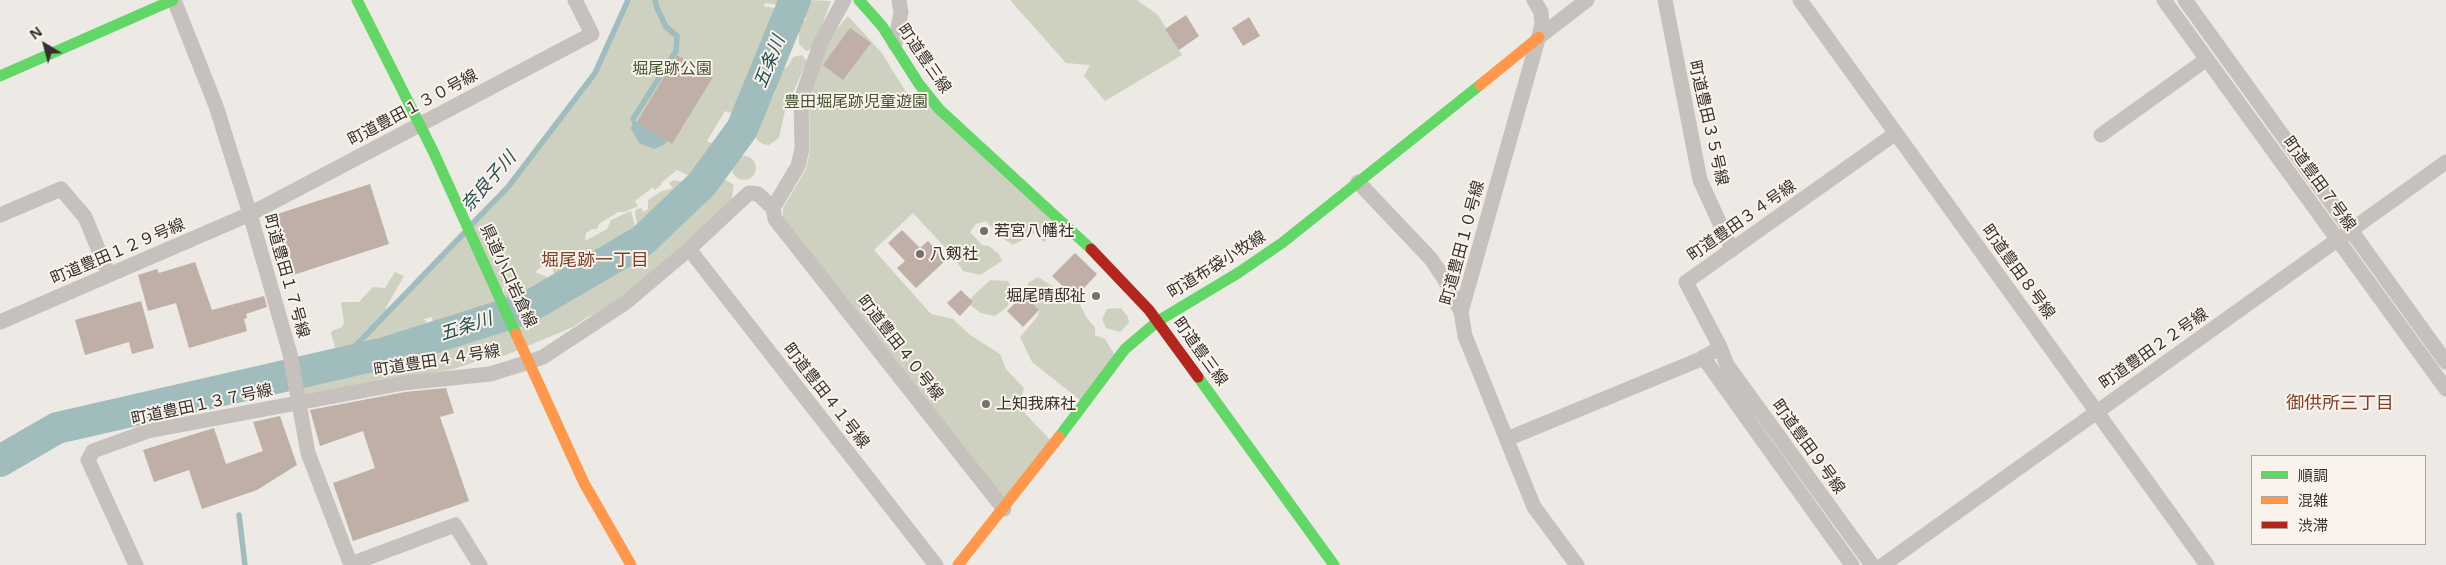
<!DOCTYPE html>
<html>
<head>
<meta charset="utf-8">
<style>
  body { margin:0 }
  #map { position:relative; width:2446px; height:565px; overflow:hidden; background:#ede9e4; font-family:"Open Sans","Noto Sans JP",sans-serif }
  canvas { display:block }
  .legend { position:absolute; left:2251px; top:455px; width:175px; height:90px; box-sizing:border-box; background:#f9f3ec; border:1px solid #aba59f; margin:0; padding:6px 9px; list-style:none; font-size:15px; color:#372f2b }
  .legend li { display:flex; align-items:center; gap:10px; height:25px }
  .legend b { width:25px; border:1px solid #aba59f }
  .north { position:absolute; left:20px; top:20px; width:50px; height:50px; -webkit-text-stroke:4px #f9f3ec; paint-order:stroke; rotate:323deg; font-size:14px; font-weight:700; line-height:20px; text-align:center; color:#372f2b }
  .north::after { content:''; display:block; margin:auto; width:18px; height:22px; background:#372f2b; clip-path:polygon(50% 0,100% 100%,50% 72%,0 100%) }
</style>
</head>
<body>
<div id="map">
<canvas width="2446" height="565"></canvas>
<ul class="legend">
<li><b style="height:6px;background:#63d668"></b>順調</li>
<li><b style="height:6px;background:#ff974d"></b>混雑</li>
<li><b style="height:6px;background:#b3261e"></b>渋滞</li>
</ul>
<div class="north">N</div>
</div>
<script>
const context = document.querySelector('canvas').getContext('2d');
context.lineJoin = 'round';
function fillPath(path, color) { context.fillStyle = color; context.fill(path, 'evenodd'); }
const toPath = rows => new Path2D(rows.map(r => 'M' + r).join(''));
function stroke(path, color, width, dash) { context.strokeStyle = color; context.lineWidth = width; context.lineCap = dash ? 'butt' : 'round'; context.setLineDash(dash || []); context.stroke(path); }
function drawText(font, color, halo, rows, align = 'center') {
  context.font = font + ' "Open Sans","Noto Sans JP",sans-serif'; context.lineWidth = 4; context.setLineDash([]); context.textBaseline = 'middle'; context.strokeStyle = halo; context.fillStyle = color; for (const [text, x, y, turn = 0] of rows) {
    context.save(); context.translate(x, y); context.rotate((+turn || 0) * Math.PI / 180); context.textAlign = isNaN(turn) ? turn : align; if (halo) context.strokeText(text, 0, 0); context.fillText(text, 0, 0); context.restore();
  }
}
fillPath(toPath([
  [630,0,791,0,788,6,765,3,764,7,770,7,783,11,781,20,770,29,771,40,765,52,763,72,758,81,749,86,748,101,730,113,725,111,707,141,719,147,709,169,710,178,702,189,692,190,690,201,648,218,649,226,637,226,635,210,641,208,644,212,648,209,648,200,660,192,673,188,669,183,674,180,682,182,683,189,690,187,694,178,677,170,662,182,661,185,655,190,653,187,635,201,638,206,625,212,618,212,599,224,597,229,592,229,586,233,585,241,607,229,611,220,631,211,637,234,622,248,589,267,586,260,576,259,575,252,569,252,574,263,583,267,582,281,575,284,568,281,556,281,553,270,560,260,553,255,544,261,542,266,535,272,549,278,553,286,536,301,517,305,504,300,505,281,496,314,474,328,446,330,433,326,432,317,424,319,429,326,416,337,401,340,383,347,378,344,365,354,337,353,331,334,332,331,342,327,344,322,341,302,359,302,373,287,385,288,395,272,404,276,385,309,395,305,412,288,413,282,429,270,508,187,529,160,528,157,544,140,544,136,548,134,595,73],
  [805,0,831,1,813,48,806,51,799,44,799,25,806,19,802,4],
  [1010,0,1137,0,1158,15,1182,55,1105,101,1084,76,1090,65,1066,63],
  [848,16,881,52,910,98,916,99,939,109,1063,223,1044,242,1035,233,1013,245,1001,237,986,221,976,224,970,232,982,245,989,246,999,254,1002,261,980,275,963,271,952,255,913,213,874,250,931,314,953,319,970,335,1000,354,1006,369,1024,388,1019,407,1054,444,1004,509,783,218,783,208,806,169,810,151,809,98,825,43],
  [802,55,807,61,785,111,779,138,769,145,763,144,757,140,754,130,761,113,768,106,775,92,772,84,779,72,788,66,793,57],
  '732 168a12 12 0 1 1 24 0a12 12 0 1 1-24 0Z',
  [715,179,726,180,734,185,730,209,681,246,608,308,588,317,573,327,499,358,483,359,454,369,305,394,301,385,306,372,321,371,336,359,363,361,379,351,401,344,426,346,473,333,488,336,506,323,538,322,540,315,557,300,563,304,575,291,595,274,609,270,610,264,640,251,647,242,665,234,666,225,679,223,681,213,694,203,704,202,701,196],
  [1038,277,1052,286,1066,303,1079,302,1086,317,1095,327,1095,335,1105,339,1117,359,1085,404,1032,362,1020,337,1038,316,1039,311,1031,303,1028,283],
  [990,280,1008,281,1014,294,1007,307,995,316,981,313,970,305,973,303,970,299],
  [1121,308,1128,317,1129,323,1120,332,1106,328,1102,319,1107,309]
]), '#ced1bf');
fillPath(toPath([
  [633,119,667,141,665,144,654,149,639,143,631,129]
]), '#a1bcbc');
stroke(toPath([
  [633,119,676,51,677,36,666,27,657,8,655,0],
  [472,224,508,187,595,73,628,0],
  [341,361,464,233],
  [239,515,245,565]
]), '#a1bcbc', 5.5);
stroke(toPath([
  [0,461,57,428,385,353,527,308,642,241,702,184,742,129,795,0]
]), '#a1bcbc', 32);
fillPath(toPath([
  [1186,15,1199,36,1179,50,1165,29],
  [1249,17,1260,36,1243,46,1232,28],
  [850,28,871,43,843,80,823,65],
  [677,55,713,77,672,144,637,122],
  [370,184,389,244,290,276,271,216],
  [902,230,920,248,928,241,946,260,916,288,897,268,905,261,888,243],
  [1075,253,1097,274,1075,298,1052,276],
  [195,262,212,310,264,296,267,307,246,314,247,318,244,319,247,331,189,348,176,303,148,311,138,275,157,269,159,273],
  [961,290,973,302,960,316,947,303],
  [1023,295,1039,310,1023,327,1007,311],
  [141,301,154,348,132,354,129,342,85,355,75,320],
  [446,388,454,413,440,417,469,501,353,541,333,483,375,468,363,431,320,446,310,410,405,392],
  [280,416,297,465,257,490,202,509,189,470,154,482,143,450,214,428,226,464,263,451,253,422]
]), '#bfafa7');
stroke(toPath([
  [174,0,216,106,250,214,290,354,308,453,351,565],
  [1534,0,1541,12,1542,25,1461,312,1465,336,1534,507,1577,565],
  [1665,0,1700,180,1732,250],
  [1800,0,2207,565],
  [2164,0,2446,389],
  [2185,0,2446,362],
  [1539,37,1587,0],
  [895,44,901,12,899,0],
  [2101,135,2207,59],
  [1358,182,1431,259,1445,280,1461,312],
  [773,208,775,219,1004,509],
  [0,215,61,189,85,217,109,275],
  [689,249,936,565],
  [0,322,250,214,592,34,575,0],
  [1720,347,1727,365,1872,565],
  [1703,357,1852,565],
  [1507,439,1701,359,1720,347,1686,282,1896,133],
  [351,564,455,525,480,565],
  [136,565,88,460,93,451,148,431,404,383,490,374,529,362,543,357,625,303,689,249,749,193,758,194,773,208,798,166,802,149,801,100,821,42,844,0],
  [1883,565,2446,162]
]), '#c6c1bd', 15);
stroke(toPath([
  [357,0,433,151,516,334],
  [859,0,882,26,919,84,939,109,1091,249],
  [0,76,173,0],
  [1198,377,1334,565],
  [1059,437,1125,349,1158,321,1238,273,1282,243,1480,85]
]), '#63d668', 11);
stroke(toPath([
  [1480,85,1539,37],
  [516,334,584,483,631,565],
  [958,565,1059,437]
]), '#ff974d', 11);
stroke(toPath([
  [1091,249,1149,310,1198,377]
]), '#b3261e', 11);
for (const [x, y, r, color] of [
  [984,231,5,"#77706c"],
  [920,254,5,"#77706c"],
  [1096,296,5,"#77706c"],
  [986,404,5,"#77706c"]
]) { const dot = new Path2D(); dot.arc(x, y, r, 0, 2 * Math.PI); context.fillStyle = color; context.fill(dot); stroke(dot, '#f9f3ec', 2); }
drawText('16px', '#372f2b', '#f9f3ec', [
  ["町道豊三線",924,59,55],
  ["町道豊田１３０号線",413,108,-28],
  ["町道豊田３５号線",1708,123,77],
  ["町道豊田７号線",2319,184,54],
  ["町道豊田３４号線",1742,221,-35],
  ["町道豊田１０号線",1463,243,-75],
  ["町道豊田１２９号線",118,252,-23],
  ["町道布袋小牧線",1217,265,-32],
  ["町道豊田８号線",2018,272,54],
  ["町道豊田１７号線",286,276,74],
  ["県道小口岩倉線",508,276,65],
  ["町道豊田４０号線",900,348,52],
  ["町道豊田２２号線",2154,349,-35],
  ["町道豊三線",1200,352,54],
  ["町道豊田４４号線",437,361,-9],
  ["町道豊田４１号線",826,396,52],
  ["町道豊田１３７号線",202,405,-12],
  ["町道豊田９号線",1808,447,54]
]);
drawText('16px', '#455331', '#f9f3ec', [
  ["堀尾跡公園",672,69],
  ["豊田堀尾跡児童遊園",856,102]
]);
drawText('16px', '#372f2b', '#f9f3ec', [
  ["若宮八幡社",994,231],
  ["八剱社",930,254],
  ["堀尾晴邸祉",1086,296,"right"],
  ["上知我麻社",996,404]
], 'left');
drawText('italic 18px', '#245054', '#f9f3ec', [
  ["五条川",770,62,-68],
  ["奈良子川",489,182,-49],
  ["五条川",466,327,-18]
]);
drawText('18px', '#7e422c', '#f9f3ec', [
  ["堀尾跡一丁目",595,261],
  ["御供所三丁目",2340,404]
]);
</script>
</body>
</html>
